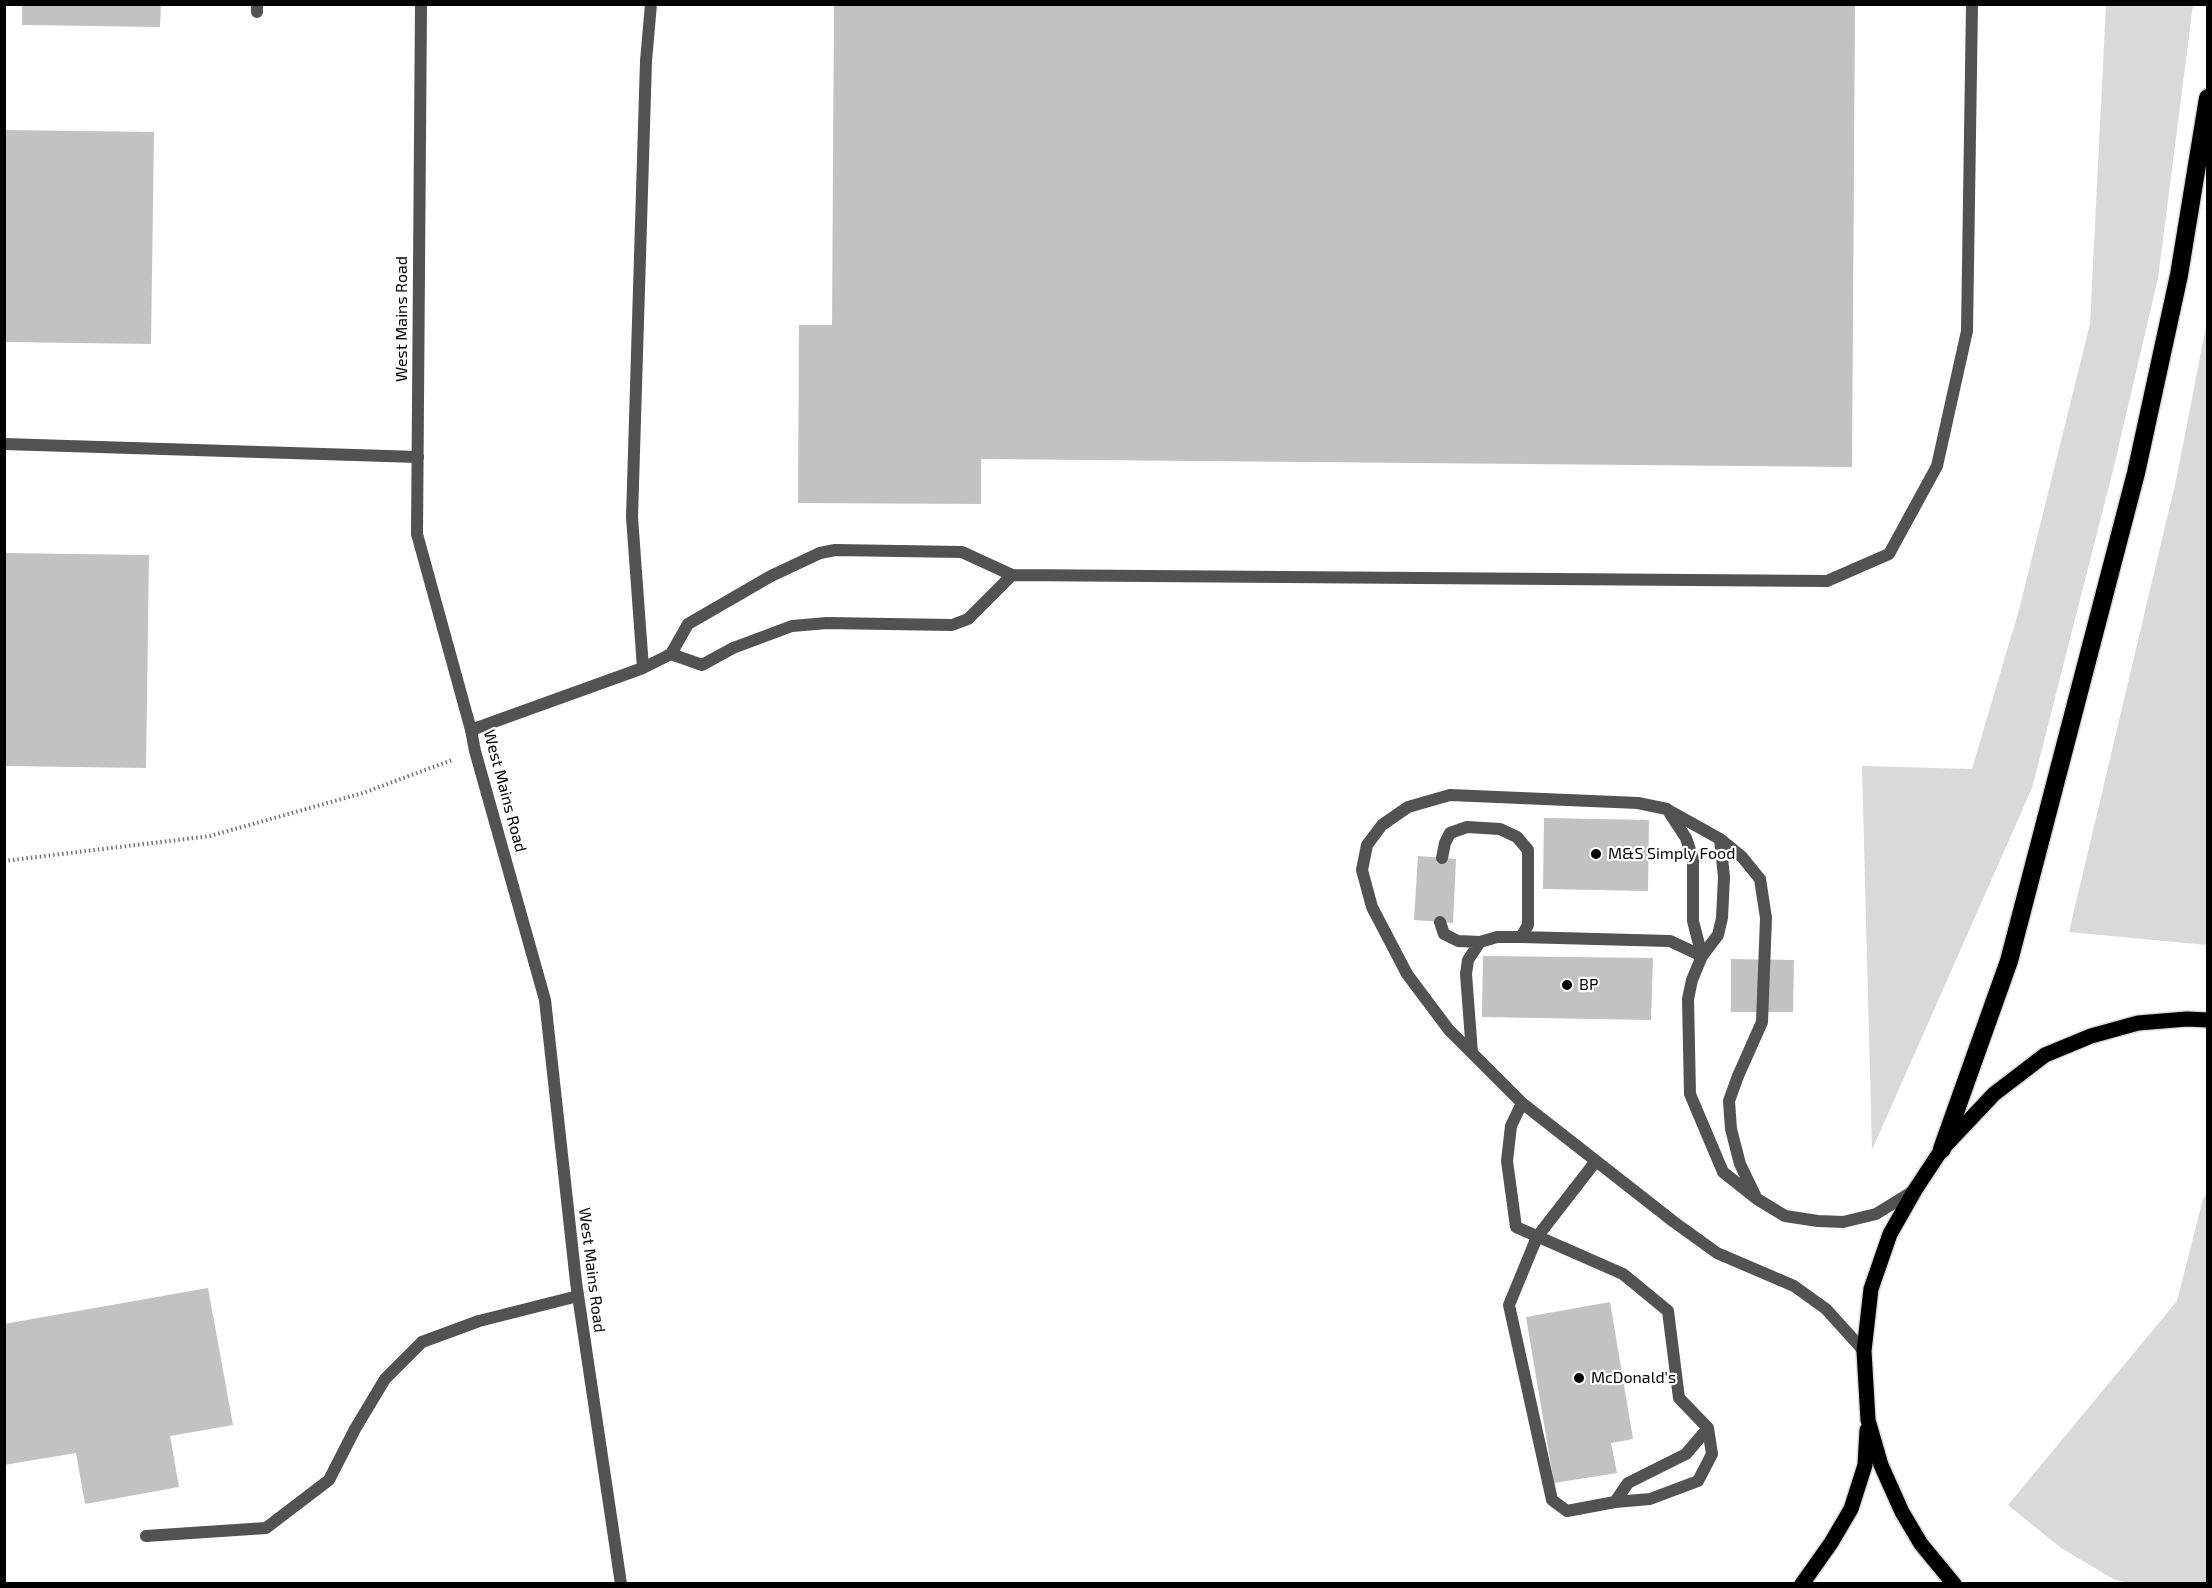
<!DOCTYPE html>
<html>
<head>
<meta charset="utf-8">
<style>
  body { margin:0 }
  #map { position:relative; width:2212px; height:1588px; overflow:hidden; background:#fff; font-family:"Exo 2",sans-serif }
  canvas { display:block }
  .frame { position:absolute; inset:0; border:6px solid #000; pointer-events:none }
</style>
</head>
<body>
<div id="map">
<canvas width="2212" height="1588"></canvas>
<div class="frame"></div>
</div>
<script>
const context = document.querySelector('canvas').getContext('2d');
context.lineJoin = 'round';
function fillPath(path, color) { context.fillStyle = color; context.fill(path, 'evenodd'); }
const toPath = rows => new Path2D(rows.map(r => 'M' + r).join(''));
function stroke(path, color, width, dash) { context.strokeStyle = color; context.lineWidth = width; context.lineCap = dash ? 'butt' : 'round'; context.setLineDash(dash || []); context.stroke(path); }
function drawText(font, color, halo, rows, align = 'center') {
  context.font = font + ' "Exo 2",sans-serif'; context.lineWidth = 4.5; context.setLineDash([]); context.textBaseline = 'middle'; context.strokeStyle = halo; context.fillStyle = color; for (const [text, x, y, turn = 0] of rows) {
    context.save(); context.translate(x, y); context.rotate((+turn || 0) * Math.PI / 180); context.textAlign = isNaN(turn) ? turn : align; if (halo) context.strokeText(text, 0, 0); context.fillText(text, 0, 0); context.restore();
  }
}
fillPath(toPath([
  [2106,5,2193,5,2158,278,2114,466,2032,788,1872,1150,1862,766,1972,769,2019,610,2090,324],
  [2207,321,2207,945,2069,932,2177,476],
  [2207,1193,2207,1583,2137,1584,2115,1580,2061,1548,2008,1505,2177,1301,2203,1199]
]), '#d9d9d9');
fillPath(toPath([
  [22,4,161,4,160,27,22,25],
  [834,4,1855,4,1852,467,981,459,981,504,798,503,799,325,832,325],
  [4,130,154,132,151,344,4,342],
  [4,553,149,555,146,768,4,766],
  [1544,818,1649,820,1648,891,1543,889],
  [1418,856,1456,859,1453,923,1414,920],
  [1483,956,1653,958,1651,1020,1482,1017],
  [1731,959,1794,960,1793,1012,1731,1012],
  [208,1288,233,1425,170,1436,179,1487,85,1504,76,1453,4,1465,4,1324],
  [1610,1302,1633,1439,1611,1443,1617,1473,1554,1483,1526,1317]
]), '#c2c2c2');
const primary = toPath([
  [1802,1584,1831,1543,1851,1509,1865,1465,1867,1430],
  [1954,1584,1921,1544,1902,1512,1881,1465,1868,1420,1864,1351,1871,1289,1890,1234,1915,1190,1942,1149,1994,1094,2045,1055,2091,1036,2138,1023,2187,1019,2208,1020]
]);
const motorway = toPath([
  [1942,1149,2009,961,2136,473,2179,275,2208,98]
]);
stroke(primary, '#dbdbdb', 18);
stroke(motorway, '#dbdbdb', 21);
stroke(toPath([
  [4,861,210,836,363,793,452,760]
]), '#747474', 4, [1.5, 3]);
stroke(toPath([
  [257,12,257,4],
  [4,444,418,457],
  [1012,575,1827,581,1889,554,1937,466,1967,331,1972,4],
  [643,668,671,654,688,624,771,576,820,553,835,550,962,552,1012,575,968,619,952,625,827,623,792,626,733,648,702,665,671,654],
  [471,730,643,668,632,517,646,61,651,4],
  [1668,810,1720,839,1742,857,1760,879,1766,918,1762,1022,1738,1076,1729,1101,1731,1129,1740,1164,1755,1195],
  [1442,858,1445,843,1450,833,1467,827,1500,829,1517,837,1528,850,1528,925,1521,937],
  [1440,922,1444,934,1458,941,1480,942],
  [1472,1053,1466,974,1468,960,1480,942,1497,937,1521,937,1670,941,1702,956,1718,935,1722,918,1724,877,1720,839],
  [1522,1103,1511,1126,1507,1161,1516,1227,1623,1274,1668,1311,1679,1398,1708,1428,1712,1454,1698,1481,1650,1499,1615,1502],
  [1596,1161,1537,1237,1509,1305,1552,1500,1567,1511,1615,1502,1628,1483,1686,1454,1708,1428],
  [1864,1351,1826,1309,1794,1286,1717,1253,1674,1222,1522,1103,1449,1030,1407,974,1372,907,1362,870,1367,845,1382,825,1408,807,1450,795,1638,803,1667,809,1686,838,1693,859,1693,921,1702,956,1692,980,1688,999,1690,1094,1723,1172,1757,1199,1785,1216,1818,1221,1843,1222,1876,1214,1915,1190],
  [146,1536,266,1528,329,1480,355,1429,385,1379,422,1342,479,1321,578,1296]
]), '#525252', 12);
stroke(toPath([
  [421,4,417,534,471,730,475,751,545,1000,576,1282,621,1584]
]), '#525252', 12);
stroke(primary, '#000', 15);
stroke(motorway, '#000', 18);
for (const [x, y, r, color] of [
  [1596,854,6,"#000"],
  [1567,985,6,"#000"],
  [1579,1378,6,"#000"]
]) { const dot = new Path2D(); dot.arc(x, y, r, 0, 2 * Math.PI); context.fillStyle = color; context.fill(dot); stroke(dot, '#fff', 2); }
drawText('16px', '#000', '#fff', [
  ["West Mains Road",402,319,-90],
  ["West Mains Road",505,791,75],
  ["West Mains Road",592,1270,83]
]);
drawText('16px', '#000', '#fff', [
  ["M&S Simply Food",1608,854],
  ["BP",1579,985],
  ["McDonald's",1591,1378]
], 'left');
</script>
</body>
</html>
